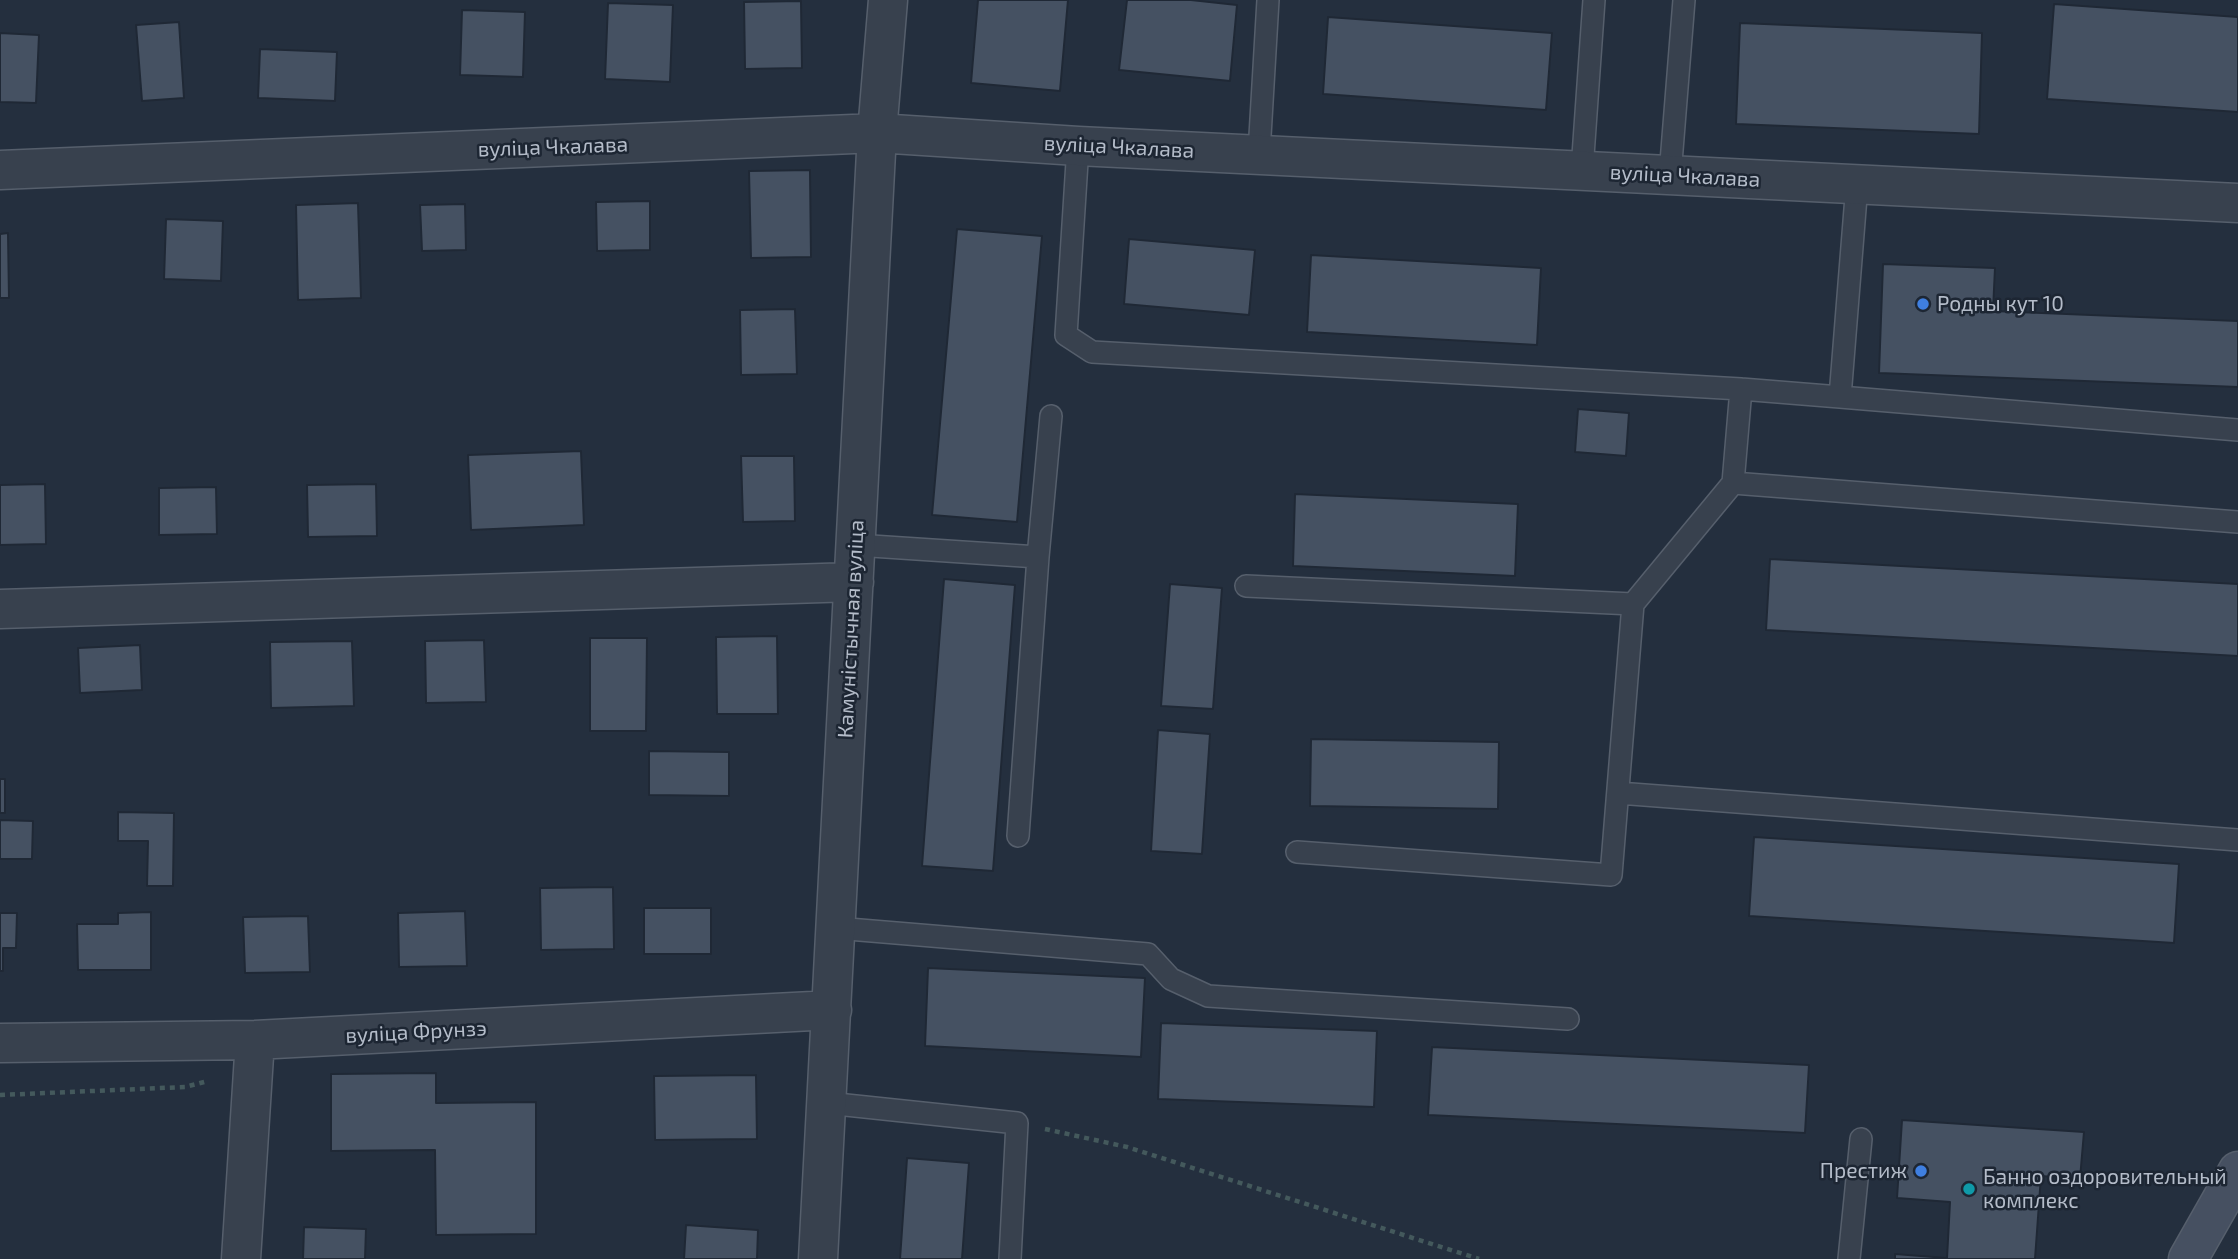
<!DOCTYPE html>
<html>
<head>
<meta charset="utf-8">
<style>
  body { margin:0 }
  canvas { display:block; background:#242f3e }
</style>
</head>
<body>
<canvas width="2238" height="1259"></canvas>
<script>
const context = document.querySelector('canvas').getContext('2d');
context.lineJoin = 'round';
function fillPath(path, color) { context.fillStyle = color; context.fill(path, 'evenodd'); }
const toPath = rows => new Path2D(rows.map(r => 'M' + r).join(''));
function stroke(path, color, width, dash) { context.strokeStyle = color; context.lineWidth = width; context.lineCap = dash ? 'butt' : 'round'; context.setLineDash(dash || []); context.stroke(path); }
function drawText(font, color, halo, rows, align = 'center') {
  context.font = font + ' "Exo 2",sans-serif'; context.lineWidth = 5; context.setLineDash([]); context.textBaseline = 'middle'; context.strokeStyle = halo; context.fillStyle = color; for (const [text, x, y, turn = 0] of rows) {
    context.save(); context.translate(x, y); context.rotate((+turn || 0) * Math.PI / 180); context.textAlign = isNaN(turn) ? turn : align; if (halo) context.strokeText(text, 0, 0); context.fillText(text, 0, 0); context.restore();
  }
}
const building = toPath([
  [978,0,1068,0,1060,91,971,83,978,0],
  [1127,0,1191,0,1237,5,1230,81,1119,70,1127,0],
  [801,1,802,68,745,69,744,2,801,1],
  [608,3,673,5,670,82,605,79,608,3],
  [2054,4,2238,17,2238,112,2047,99,2054,4],
  [462,10,525,12,523,77,460,75,462,10],
  [1328,17,1552,33,1546,110,1323,94,1328,17],
  [179,22,184,98,142,101,136,25,179,22],
  [1740,23,1982,33,1979,134,1736,124,1740,23],
  [0,33,39,35,36,103,0,102,0,33],
  [260,49,337,52,335,101,258,98,260,49],
  [810,170,811,257,751,258,749,171,810,170],
  [650,201,650,250,597,251,596,202,650,201],
  [358,203,361,298,298,300,296,205,358,203],
  [465,204,466,250,422,251,420,205,465,204],
  [166,219,223,221,221,281,164,279,166,219],
  [957,229,1042,236,1017,522,932,515,957,229],
  [8,233,9,298,0,298,0,234,8,233],
  [1129,239,1255,250,1249,315,1124,304,1129,239],
  [1311,255,1541,268,1537,345,1307,332,1311,255],
  [1883,264,1995,268,1993,311,2238,321,2238,387,1879,373,1883,264],
  [795,309,797,374,741,375,740,310,795,309],
  [1578,409,1629,413,1626,456,1575,452,1578,409],
  [581,451,584,525,471,530,468,455,581,451],
  [741,456,794,456,795,521,743,522,741,456],
  [45,484,46,544,0,545,0,485,45,484],
  [376,484,377,536,308,537,307,485,376,484],
  [216,487,217,534,159,535,159,488,216,487],
  [1295,494,1518,504,1515,576,1293,566,1295,494],
  [1770,559,2238,584,2238,656,1766,630,1770,559],
  [944,579,1015,585,993,871,922,866,944,579],
  [1170,584,1222,588,1213,709,1161,706,1170,584],
  [777,636,778,714,717,714,716,637,777,636],
  [590,638,647,638,646,731,590,731,590,638],
  [484,640,486,702,426,703,425,641,484,640],
  [352,641,354,706,271,708,270,642,352,641],
  [140,645,142,690,80,693,78,648,140,645],
  [1158,730,1210,734,1202,854,1151,851,1158,730],
  [1311,739,1499,742,1498,809,1310,806,1311,739],
  [649,751,729,752,729,796,649,795,649,751],
  [0,779,5,779,5,813,0,813,0,779],
  [118,812,174,813,173,886,147,886,148,841,118,841,118,812],
  [0,820,33,821,32,859,0,859,0,820],
  [1754,837,2179,864,2174,943,1749,916,1754,837],
  [613,887,614,949,541,950,540,888,613,887],
  [644,908,711,908,711,954,644,954,644,908],
  [465,911,467,966,399,967,398,913,465,911],
  [151,912,151,970,78,970,77,924,118,924,118,913,151,912],
  [0,913,17,913,16,948,3,948,3,971,0,971,0,913],
  [308,916,310,972,245,973,243,917,308,916],
  [928,968,1145,978,1141,1057,925,1046,928,968],
  [1161,1023,1377,1031,1374,1107,1158,1099,1161,1023],
  [1432,1047,1809,1065,1805,1133,1428,1115,1432,1047],
  [436,1073,436,1103,536,1102,536,1234,436,1235,435,1150,331,1151,331,1074,436,1073],
  [756,1075,757,1139,655,1140,654,1076,756,1075],
  [1902,1120,2084,1132,2080,1179,2041,1176,2035,1259,1895,1259,1895,1254,1947,1258,1950,1202,1897,1198,1902,1120],
  [907,1158,969,1163,962,1259,900,1259,907,1158],
  [686,1225,758,1230,757,1259,684,1259,686,1225],
  [304,1227,366,1229,365,1259,303,1259,304,1227]
]);
fillPath(building, '#455162');
stroke(building, '#1f2835', 2);
const lane = toPath([
  [1078,146,1066,335,1092,352,1741,389,1840,397],
  [1259,153,1268,0],
  [1582,170,1594,0],
  [1670,175,1684,0],
  [1857,184,1840,397,2238,430],
  [1733,483,2238,522],
  [856,545,1038,557,1051,416],
  [1246,586,1633,604],
  [1618,793,2238,840],
  [1018,836,1038,557],
  [1297,852,1611,875,1633,604,1733,483,1741,389],
  [836,928,1148,954,1171,979,1208,996,1568,1019],
  [827,1103,1017,1123,1010,1259],
  [1849,1259,1861,1139]
]);
const street = toPath([
  [0,170,877,133,1078,146,2238,203],
  [0,609,854,582],
  [0,1043,255,1040,832,1010],
  [241,1259,255,1040],
  [818,1259,877,133,888,0]
]);
const secondary = toPath([
  [2188,1259,2238,1171]
]);
stroke(lane, '#565f6c', 24);
stroke(street, '#565f6c', 41);
stroke(secondary, '#565f6c', 41);
stroke(toPath([
  [0,1095,185,1087,208,1081],
  [1045,1129,1127,1147,1479,1259]
]), '#44595c', 4.5, [5, 5]);
stroke(lane, '#38414e', 21);
stroke(street, '#38414e', 38);
stroke(secondary, '#465061', 38);
for (const [x, y, r, color] of [
  [1923,304,7,"#3f7fe0"],
  [1921,1171,7,"#3f7fe0"],
  [1969,1189,7,"#0f9aa8"]
]) { const dot = new Path2D(); dot.arc(x, y, r, 0, 2 * Math.PI); context.fillStyle = color; context.fill(dot); stroke(dot, '#1d2633', 2.5); }
drawText('21px', '#b4bcc9', '#1d2633', [
  ["вуліца Чкалава",553,147,-2],
  ["вуліца Чкалава",1119,147,3],
  ["вуліца Чкалава",1685,176,3],
  ["Камуністычная вуліца",851,629,-87],
  ["вуліца Фрунзэ",416,1032,-3]
]);
drawText('21px', '#b4bcc9', '#1d2633', [
  ["Родны кут 10",1937,304],
  ["Престиж",1907,1171,"right"],
  ["Банно оздоровительный",1983,1177],
  ["комплекс",1983,1201]
], 'left');
</script>
</body>
</html>
